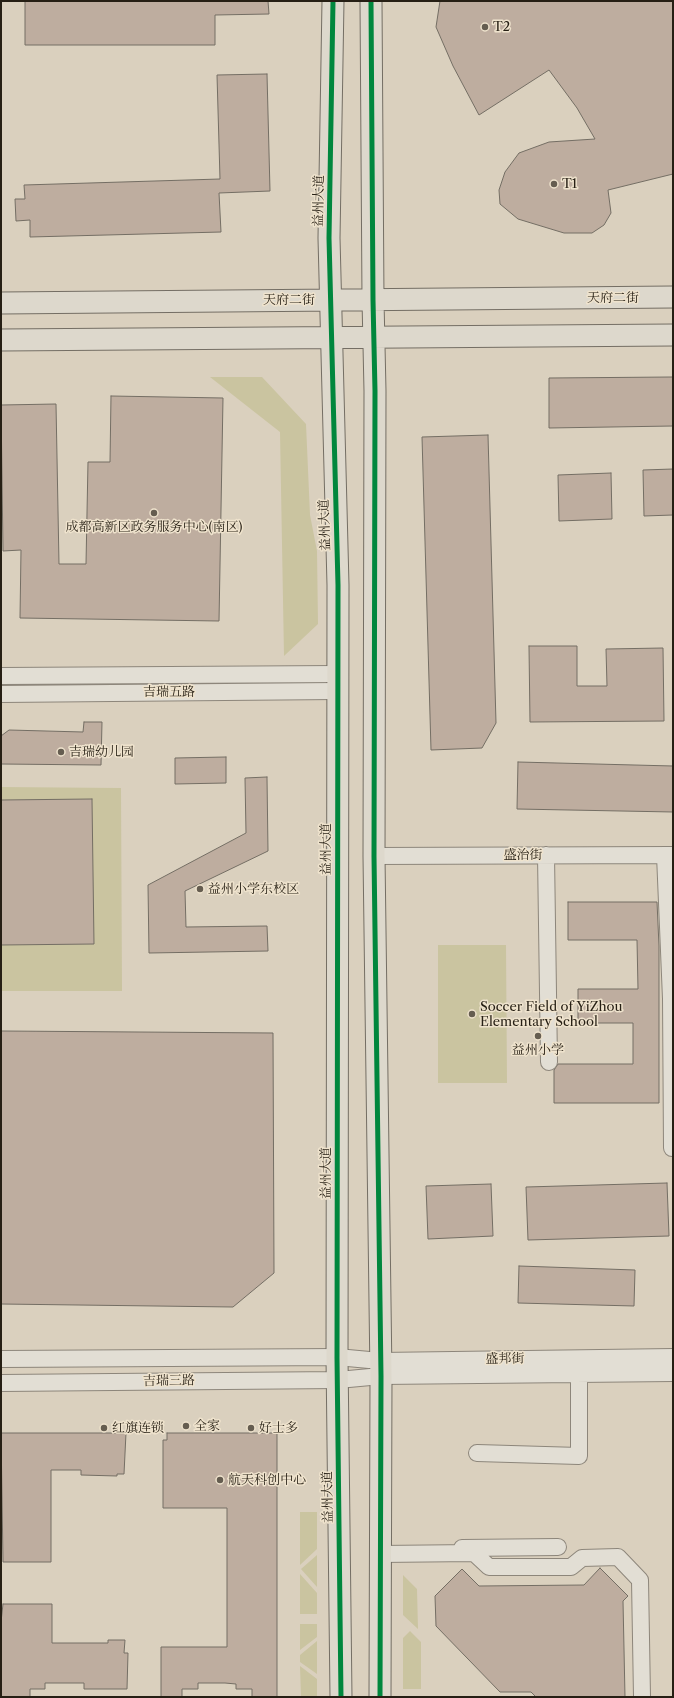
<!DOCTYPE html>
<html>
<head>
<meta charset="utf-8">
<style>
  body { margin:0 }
  #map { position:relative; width:674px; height:1698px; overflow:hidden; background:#dad0be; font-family:"Libre Caslon Text",serif }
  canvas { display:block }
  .frame { position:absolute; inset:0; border:2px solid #261f14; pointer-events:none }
</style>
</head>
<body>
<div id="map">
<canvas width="674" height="1698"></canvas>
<div class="frame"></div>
</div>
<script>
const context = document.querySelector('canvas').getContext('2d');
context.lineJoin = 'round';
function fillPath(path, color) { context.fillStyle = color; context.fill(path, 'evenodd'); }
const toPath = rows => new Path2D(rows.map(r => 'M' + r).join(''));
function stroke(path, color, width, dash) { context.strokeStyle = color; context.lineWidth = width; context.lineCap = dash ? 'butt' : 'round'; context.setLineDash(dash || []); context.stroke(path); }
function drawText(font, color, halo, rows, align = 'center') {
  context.font = font + ' "Libre Caslon Text","Noto Serif SC",serif'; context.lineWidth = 3; context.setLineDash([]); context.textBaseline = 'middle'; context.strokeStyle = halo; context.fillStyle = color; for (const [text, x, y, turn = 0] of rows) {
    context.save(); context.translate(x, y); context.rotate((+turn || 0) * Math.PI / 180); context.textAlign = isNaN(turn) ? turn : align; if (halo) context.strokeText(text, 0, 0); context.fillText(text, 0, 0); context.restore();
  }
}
fillPath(toPath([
  [210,377,262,377,306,424,310,515,317,551,318,624,284,656,280,432],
  [1,787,121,788,122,991,1,991],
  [438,945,506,945,507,1083,438,1083],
  [300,1512,317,1512,317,1549,300,1565],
  [317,1555,317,1587,301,1569],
  [300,1574,317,1593,317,1614,300,1614],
  [403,1575,417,1589,418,1629,403,1615],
  [300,1624,317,1624,317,1637,300,1650],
  [410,1631,421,1642,421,1689,403,1689,403,1638],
  [317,1641,317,1674,300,1662,300,1655],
  [300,1666,317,1679,317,1697,301,1697]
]), '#cac4a0');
const building = toPath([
  [25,1,268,1,269,14,215,15,215,45,25,45,25,1],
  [440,1,673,1,673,174,608,190,611,213,604,225,592,233,564,233,518,219,500,204,499,190,505,172,519,153,549,142,595,139,577,108,549,70,479,115,453,66,436,27,440,1],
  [267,74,270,191,219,193,221,232,30,237,30,220,16,221,15,199,25,199,24,185,220,179,217,75,267,74],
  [673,377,673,426,549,428,549,378,673,377],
  [111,396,223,398,219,621,20,618,21,550,3,551,1,405,56,404,59,564,86,564,88,462,110,462,111,396],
  [488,435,496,723,482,748,431,750,422,437,488,435],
  [673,469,673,515,644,516,643,470,673,469],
  [611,473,612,519,559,521,558,475,611,473],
  [529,646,577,646,577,686,607,686,606,649,663,648,664,721,530,722,529,646],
  [84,722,102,722,101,765,1,764,1,736,9,730,83,732,84,722],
  [226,757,226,783,175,784,175,758,226,757],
  [518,762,673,766,673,812,517,809,518,762],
  [267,777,268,851,185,891,186,927,267,926,268,951,149,953,148,885,246,833,245,778,267,777],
  [92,799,94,944,1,945,1,800,92,799],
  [568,902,657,902,659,946,659,1103,554,1103,554,1070,558,1064,633,1064,633,1023,578,1023,578,989,638,989,637,940,568,940,568,902],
  [1,1031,273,1033,274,1273,233,1307,1,1304,1,1031],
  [667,1183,669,1236,528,1240,526,1187,667,1183],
  [491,1184,493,1236,428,1239,426,1186,491,1184],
  [519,1266,635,1270,634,1306,518,1303,519,1266],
  [1,1433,126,1433,124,1474,117,1474,117,1476,81,1475,81,1470,51,1470,51,1562,3,1562,1,1433],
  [167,1433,277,1433,277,1697,252,1697,252,1689,236,1689,236,1684,225,1683,198,1683,198,1689,182,1689,182,1697,161,1697,161,1647,227,1647,227,1508,163,1508,163,1440,167,1440,167,1433],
  [600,1568,628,1596,623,1601,625,1697,536,1697,531,1692,500,1692,436,1626,435,1596,462,1569,479,1586,584,1585,600,1568],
  [3,1604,52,1604,52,1643,108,1643,108,1640,125,1640,124,1653,128,1653,127,1689,84,1689,84,1683,45,1683,45,1689,30,1689,30,1697,1,1697,1,1622,3,1604]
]);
fillPath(building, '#bead9f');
stroke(building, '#746e64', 1);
const minor = toPath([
  [1,676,337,674],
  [1,694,337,691],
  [546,855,549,1062],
  [665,855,671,999,672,1148],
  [374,856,673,855],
  [1,1359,337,1357,380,1361,673,1357],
  [1,1383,338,1380,381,1376,673,1373],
  [477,1453,579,1456,579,1374],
  [462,1548,558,1547],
  [380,1554,474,1553,489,1567,571,1567,582,1558,618,1557,640,1580,642,1697]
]);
const major = toPath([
  [333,1,329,238,338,585,337,1357,341,1697],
  [371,1,373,300,375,391,374,856,381,1376,380,1697],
  [1,303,673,297],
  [1,340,673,335]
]);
stroke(minor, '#8d867b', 18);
stroke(major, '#746e64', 23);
stroke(minor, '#e2ded4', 16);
stroke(major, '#ddd8cc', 21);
stroke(toPath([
  [333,1,329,238,338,585,337,1357,341,1697],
  [371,1,373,300,375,391,374,856,381,1376,380,1697]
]), '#00873e', 5);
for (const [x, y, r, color] of [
  [485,27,4,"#655d50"],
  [554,184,4,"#655d50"],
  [154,513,4,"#655d50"],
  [61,752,4,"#655d50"],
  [200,889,4,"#655d50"],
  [472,1014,4,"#655d50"],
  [538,1036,4,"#655d50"],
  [186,1426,4,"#655d50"],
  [104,1428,4,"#655d50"],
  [251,1428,4,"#655d50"],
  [220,1480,4,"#655d50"]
]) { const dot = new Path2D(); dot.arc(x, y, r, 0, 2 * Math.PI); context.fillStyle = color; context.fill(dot); stroke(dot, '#efe3cd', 1.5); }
drawText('13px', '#261f14', '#efe3cd', [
  ["T2",493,27],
  ["T1",562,184],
  ["成都高新区政务服务中心(南区)",154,527,"center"],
  ["吉瑞幼儿园",69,752],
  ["益州小学东校区",208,889],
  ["Soccer Field of YiZhou",480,1007],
  ["Elementary School",480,1022],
  ["益州小学",538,1050,"center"],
  ["全家",194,1426],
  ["红旗连锁",112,1428],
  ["好士多",259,1428],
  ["航天科创中心",228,1480]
], 'left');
drawText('13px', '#261f14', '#efe3cd', [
  ["益州大道",319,201,-89],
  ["天府二街",613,298],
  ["天府二街",289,300],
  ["益州大道",325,525,-92],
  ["吉瑞五路",169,692],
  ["益州大道",326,849,-90],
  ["盛治街",523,855],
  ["益州大道",326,1173,-90],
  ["盛邦街",505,1359,-1],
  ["吉瑞三路",169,1381,-1],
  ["益州大道",328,1497,-91]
]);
</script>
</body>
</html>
